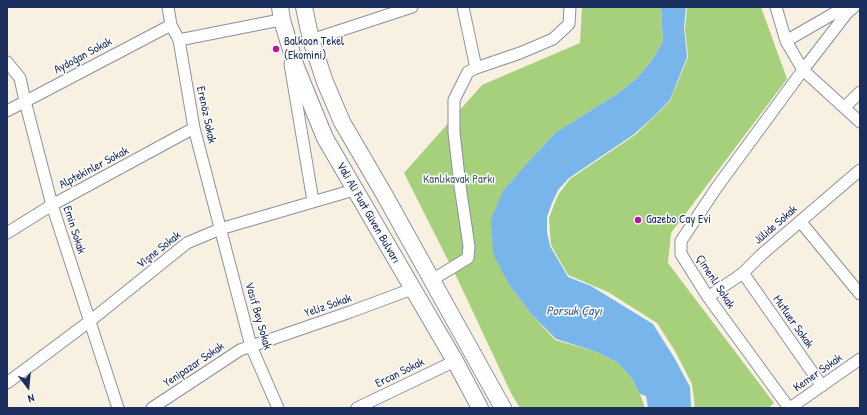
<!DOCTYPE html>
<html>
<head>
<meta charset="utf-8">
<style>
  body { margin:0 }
  #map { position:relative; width:867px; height:415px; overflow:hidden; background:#f8f0e1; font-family:"Patrick Hand",sans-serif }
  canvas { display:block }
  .frame { position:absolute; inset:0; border:8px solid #1b2f5e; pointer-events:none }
  .north { position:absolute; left:8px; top:367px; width:40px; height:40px; -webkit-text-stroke:3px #fff; paint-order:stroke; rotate:164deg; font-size:11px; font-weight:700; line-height:16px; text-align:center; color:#1b2f5e }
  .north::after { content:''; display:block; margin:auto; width:14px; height:18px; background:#1b2f5e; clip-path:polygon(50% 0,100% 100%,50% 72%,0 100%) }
</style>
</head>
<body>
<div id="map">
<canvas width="867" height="415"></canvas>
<div class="frame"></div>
<div class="north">N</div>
</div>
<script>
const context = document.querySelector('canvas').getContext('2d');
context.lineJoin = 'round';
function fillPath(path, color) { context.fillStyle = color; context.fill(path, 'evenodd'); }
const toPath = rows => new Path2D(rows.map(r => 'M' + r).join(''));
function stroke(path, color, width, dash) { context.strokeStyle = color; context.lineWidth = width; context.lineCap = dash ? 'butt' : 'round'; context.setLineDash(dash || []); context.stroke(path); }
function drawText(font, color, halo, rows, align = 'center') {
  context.font = font + ' "Patrick Hand",sans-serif'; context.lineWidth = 3; context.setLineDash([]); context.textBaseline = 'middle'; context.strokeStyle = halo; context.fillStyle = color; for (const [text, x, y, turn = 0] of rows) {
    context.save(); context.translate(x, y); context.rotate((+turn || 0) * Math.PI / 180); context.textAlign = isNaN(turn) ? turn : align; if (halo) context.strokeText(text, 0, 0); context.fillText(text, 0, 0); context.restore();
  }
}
fillPath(toPath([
  [582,7,661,7,663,41,653,59,637,78,617,94,555,133,527,163,503,191,510,286,532,315,555,340,597,352,617,362,631,377,640,394,645,408,520,408,511,393,458,280,404,173,482,85,580,43],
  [687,7,761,7,787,79,671,233,668,263,774,403,768,408,695,408,692,384,675,351,657,323,608,292,568,275,551,245,549,218,558,195,570,179,635,135,670,101,688,57,685,29]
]), '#a6d07b');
fillPath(toPath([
  [661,7,686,7,684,28,687,57,670,100,652,118,633,135,569,178,558,190,552,203,547,217,547,232,550,246,568,277,591,286,653,324,675,359,690,387,691,408,648,408,646,396,640,394,631,377,617,362,597,352,556,339,532,315,510,286,493,254,491,219,503,191,527,163,555,133,617,94,637,78,653,59,663,41]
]), '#78b5eb');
const street = toPath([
  [168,7,171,25,179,40,194,128,251,346,278,408],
  [776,7,786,41,803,70,860,122],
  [179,40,280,20,282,20,283,26],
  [311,40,412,7],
  [786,41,845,7],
  [7,62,20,78,25,101,52,205,118,408],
  [290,64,313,201],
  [476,68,520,53,553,39,569,24,570,7],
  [845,107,860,92],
  [7,111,171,25],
  [800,221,860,294],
  [7,233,52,205,194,128],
  [743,273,822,386],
  [432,280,468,258,469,246,460,186,454,132,454,100,468,72,476,68,463,7],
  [708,297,743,273,761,255,860,170],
  [7,383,90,321,187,243,220,229,354,190],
  [152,408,240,350,350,312,412,289],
  [357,408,455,361],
  [789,408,708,297,681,254,681,241,717,187,803,70,847,13,854,7],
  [790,408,860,359]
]);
const secondary = toPath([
  [280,7,282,20,296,67,325,138,455,361,480,408],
  [304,7,311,40,325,82,342,122,384,194,503,408]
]);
stroke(street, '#8a90a0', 13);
stroke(secondary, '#8a90a0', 18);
stroke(street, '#fff', 11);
stroke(secondary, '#fff', 16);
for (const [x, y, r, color] of [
  [276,49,4,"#b5179e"],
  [638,220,4,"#b5179e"]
]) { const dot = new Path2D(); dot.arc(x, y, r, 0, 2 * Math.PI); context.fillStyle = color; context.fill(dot); stroke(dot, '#fff', 1.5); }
drawText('12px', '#1b2f5e', '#fff', [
  ["Balkoon Tekel",284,42],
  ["(Ekomini)",284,56],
  ["Gazebo Cay Evi",646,220]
], 'left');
drawText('12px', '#1b2f5e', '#fff', [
  ["Aydoğan Sokak",83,56,-28],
  ["Erenöz Sokak",206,115,78],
  ["Alptekinler Sokak",94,168,-28],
  ["Vali Ali Fuat Güven Bulvarı",368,213,60],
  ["Jülide Sokak",776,225,-41],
  ["Emin Sokak",74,230,72],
  ["Vişne Sokak",159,250,-38],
  ["Çimenli Sokak",715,282,57],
  ["Yeliz Sokak",328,306,-19],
  ["Vasıf Bey Sokak",258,316,74],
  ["Mutluer Sokak",793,322,55],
  ["Yenipazar Sokak",194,365,-34],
  ["Ercan Sokak",400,373,-26],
  ["Kemer Sokak",818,373,-35]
]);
drawText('12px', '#455f67', '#fff', [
  ["Kanlıkavak Parkı",459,180]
]);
drawText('italic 13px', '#3c5e8f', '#fff', [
  ["Porsuk Çayı",574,312]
]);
</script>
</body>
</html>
